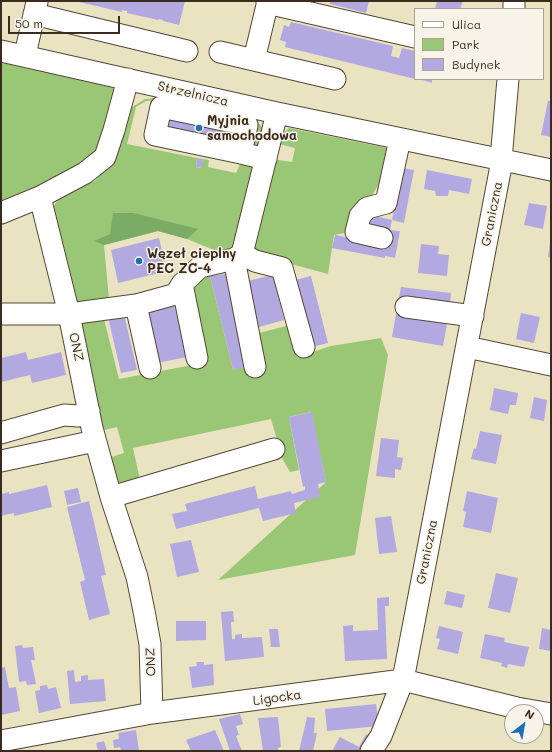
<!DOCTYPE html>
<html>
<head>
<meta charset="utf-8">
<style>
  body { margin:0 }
  #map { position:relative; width:552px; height:752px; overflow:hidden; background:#eae3c1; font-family:Mali,sans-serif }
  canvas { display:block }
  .frame { position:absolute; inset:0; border:2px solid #3b2a1e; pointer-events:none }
  .legend { position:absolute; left:414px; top:8px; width:130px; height:72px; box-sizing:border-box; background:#f7f3e8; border:1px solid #aca397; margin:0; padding:5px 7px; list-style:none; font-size:12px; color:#3b2a1e }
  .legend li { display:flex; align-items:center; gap:8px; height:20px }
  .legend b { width:20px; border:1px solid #aca397 }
  .north { position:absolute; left:504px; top:704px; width:40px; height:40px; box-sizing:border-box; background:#f7f3e8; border:1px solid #aca397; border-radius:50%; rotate:31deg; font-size:11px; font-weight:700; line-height:16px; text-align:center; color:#3b2a1e }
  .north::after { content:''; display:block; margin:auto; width:14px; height:18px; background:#1f6fb2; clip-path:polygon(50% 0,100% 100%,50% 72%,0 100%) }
  .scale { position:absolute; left:8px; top:16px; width:112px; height:18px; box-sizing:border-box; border:2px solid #3b2a1e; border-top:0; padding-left:5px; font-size:12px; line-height:14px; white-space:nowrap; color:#3b2a1e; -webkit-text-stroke:3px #f7f3e8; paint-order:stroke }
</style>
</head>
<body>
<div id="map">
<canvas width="552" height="752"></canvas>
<div class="frame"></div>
<ul class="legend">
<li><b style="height:5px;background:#fff"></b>Ulica</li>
<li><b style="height:11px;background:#9ac775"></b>Park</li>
<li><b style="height:11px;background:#b3a9e1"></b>Budynek</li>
</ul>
<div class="north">N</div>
<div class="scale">50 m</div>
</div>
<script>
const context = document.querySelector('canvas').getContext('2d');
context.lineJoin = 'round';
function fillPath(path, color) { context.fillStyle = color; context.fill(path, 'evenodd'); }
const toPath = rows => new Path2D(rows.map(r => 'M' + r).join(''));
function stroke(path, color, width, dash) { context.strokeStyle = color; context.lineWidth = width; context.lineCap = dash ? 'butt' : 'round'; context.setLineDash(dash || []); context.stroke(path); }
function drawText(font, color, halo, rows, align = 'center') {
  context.font = font + ' Mali,sans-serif'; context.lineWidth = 3; context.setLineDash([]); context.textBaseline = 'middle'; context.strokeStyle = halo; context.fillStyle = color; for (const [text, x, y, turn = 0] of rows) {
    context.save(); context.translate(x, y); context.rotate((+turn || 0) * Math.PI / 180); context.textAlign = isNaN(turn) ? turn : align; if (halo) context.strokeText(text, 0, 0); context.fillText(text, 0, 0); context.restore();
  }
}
fillPath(toPath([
  [1,59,120,87,99,153,82,167,1,203],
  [156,98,156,100,146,101,136,107,127,144,197,158,196,167,201,168,203,159,209,160,208,167,236,173,240,164,255,165,235,242,231,249,219,252,187,239,158,231,104,245,109,299,74,306,53,209,55,204,60,198,95,181,108,166,132,107,145,99],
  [253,120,256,120,262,127,262,143,257,147,253,146],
  [289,128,392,149,389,166,373,194,345,233,334,235,328,274,251,253,271,159,292,162,295,148,279,144,283,133],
  [210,276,233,370,262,361,255,334,290,325,297,357,331,346,381,338,388,355,355,555,218,580,326,482,311,412,289,417,299,470,290,472,282,458,271,419,133,448,140,480,117,486,108,458,124,453,117,427,100,431,77,323,103,315,119,379,203,363,188,292,196,279]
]), '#9ac775');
fillPath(toPath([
  [113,213,133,213,198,229,187,239,158,231,104,245,94,241,110,234]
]), '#7bac66');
fillPath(toPath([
  [75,1,185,1,179,25,163,21,163,20,159,19,158,20,127,13,127,11,122,10,122,12],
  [330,1,369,1,366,13,330,4],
  [437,1,463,1,460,9,435,9],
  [291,22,393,46,391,56,399,58,402,48,415,51,415,79,285,47,286,42,280,40,284,25,289,27],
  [419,79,432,79,432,83],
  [548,101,551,101,551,137,541,135],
  [171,115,231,127,227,142,168,130],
  [197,158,203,159,202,168,196,167],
  [402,168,414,170,404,223,392,220,390,230,400,231,395,258,385,256,385,258,332,248,335,235,387,245,364,226,366,214,392,220],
  [427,170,472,179,469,194,449,190,448,196,436,196,435,191,424,189],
  [529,203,547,206,543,229,524,225],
  [159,238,167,271,118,283,111,250],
  [550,243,551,244,551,258,548,257],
  [421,244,439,246,438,254,449,255,447,276,418,273],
  [226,274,248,366,233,370,210,276],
  [273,275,284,320,259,327,247,281],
  [311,276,328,343,312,347,295,280],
  [401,287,451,293,450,303,399,298],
  [173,300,187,357,157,363,144,306],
  [123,310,137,370,121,373,107,313],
  [521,313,540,317,534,343,516,339],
  [396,314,447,324,443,346,392,337],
  [26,352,28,360,61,352,66,375,32,383,30,375,1,382,1,358],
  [494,388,518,393,516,405,510,405,508,414,490,410],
  [534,397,547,400,544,421,530,418],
  [312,412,326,482,318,484,320,497,294,503,296,513,263,521,259,508,176,529,172,514,187,511,185,504,255,486,258,499,291,491,292,494,305,490,305,486,303,487,289,417],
  [480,431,502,435,496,464,471,459,474,448,476,449],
  [381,438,399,440,397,457,403,458,401,470,395,469,395,478,376,476],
  [47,485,52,507,14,516,14,513,1,516,1,494,9,492,9,494],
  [78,488,81,502,67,505,64,491],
  [467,491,498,498,491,533,463,527,466,512,463,511],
  [89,501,106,575,101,576,110,614,89,620,80,582,85,580,67,507],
  [391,516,397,552,379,554,375,518],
  [191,540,199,572,177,577,170,544],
  [496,573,518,578,510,613,488,608],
  [447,591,465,595,462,608,444,604],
  [389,597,389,606,385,606,387,659,345,661,343,626,353,625,353,631,378,630,377,598],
  [233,611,234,622,231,622,232,639,235,639,235,635,242,634,242,638,262,637,264,657,225,661,221,612],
  [176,621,206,621,206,640,176,641],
  [439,626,463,632,458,654,437,649,440,639,436,638],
  [542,628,551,630,551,651,539,649],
  [269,629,278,629,280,647,271,647],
  [485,634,505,638,504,642,529,647,524,667,508,664,507,668,501,666,502,663,480,658],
  [22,645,23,648,33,647,35,660,31,660,36,684,27,685,26,681,19,682,15,646],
  [196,662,204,662,204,665,213,664,214,685,192,688,189,667,197,666],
  [5,667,9,688,16,687,20,711,1,715,1,668],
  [74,670,75,682,81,681,81,676,88,675,88,680,104,679,106,701,70,704,67,671],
  [47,685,48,689,56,687,61,708,39,713,35,691,40,690,40,686],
  [376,704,379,726,327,731,325,709],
  [240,714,243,724,236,726,239,735,236,736,242,751,230,751,219,719],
  [278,717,281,747,278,748,278,751,263,751,258,718],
  [307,717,315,718,314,733,317,733,313,751,299,751],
  [136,730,139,751,121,751,120,747,114,748,113,740,119,739,118,733],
  [215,730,224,751,191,751,186,740],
  [366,734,372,738,364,751,336,751,333,749,340,737,359,747],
  [104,741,107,751,98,751,96,743]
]), '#b3a9e1');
const minor = toPath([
  [268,1,254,60,335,79],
  [267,3,415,37],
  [514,9,514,1],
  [34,14,187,51],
  [1,51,277,113,551,170],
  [220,52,254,60],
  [27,56,27,46,37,2],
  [241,153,247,125,161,107,155,135,241,153,266,159],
  [40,197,69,314,92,428,111,497,137,577,144,611,150,644,152,713],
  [1,213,40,197,85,173,105,157,114,130,128,79],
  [382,238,356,232,360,216,367,208,386,203,400,139],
  [242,254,255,261,282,268,304,347],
  [234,259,255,367],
  [182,284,197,358],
  [136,305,150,368],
  [406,307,473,316],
  [1,314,69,314,136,305,176,294,182,284,200,267,234,259,242,254,277,113],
  [467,347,551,365],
  [1,433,64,415,78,416,89,411],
  [1,461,95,441],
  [111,497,274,449],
  [1,741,152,713,403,680,517,708,551,714],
  [371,751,381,736,403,680,500,171,508,79]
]);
stroke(minor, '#554636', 23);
stroke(minor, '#fff', 21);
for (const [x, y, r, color] of [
  [199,128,4,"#1f6fb2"],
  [139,261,4,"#1f6fb2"]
]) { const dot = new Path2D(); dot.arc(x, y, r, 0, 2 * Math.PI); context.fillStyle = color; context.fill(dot); stroke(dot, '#f7f3e8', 1.5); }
drawText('13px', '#3b2a1e', '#f7f3e8', [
  ["Strzelnicza",193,94,13],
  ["Graniczna",492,214,-79],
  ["ONZ",76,347,78],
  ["Graniczna",427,552,-79],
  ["ONZ",151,662,-92],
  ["Ligocka",277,698,-8]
]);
drawText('bold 13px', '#3b2a1e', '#f7f3e8', [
  ["Myjnia",207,121],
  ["samochodowa",207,136],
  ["Węzeł cieplny",147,254],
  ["PEC ZC-4",147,269]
], 'left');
</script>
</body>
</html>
